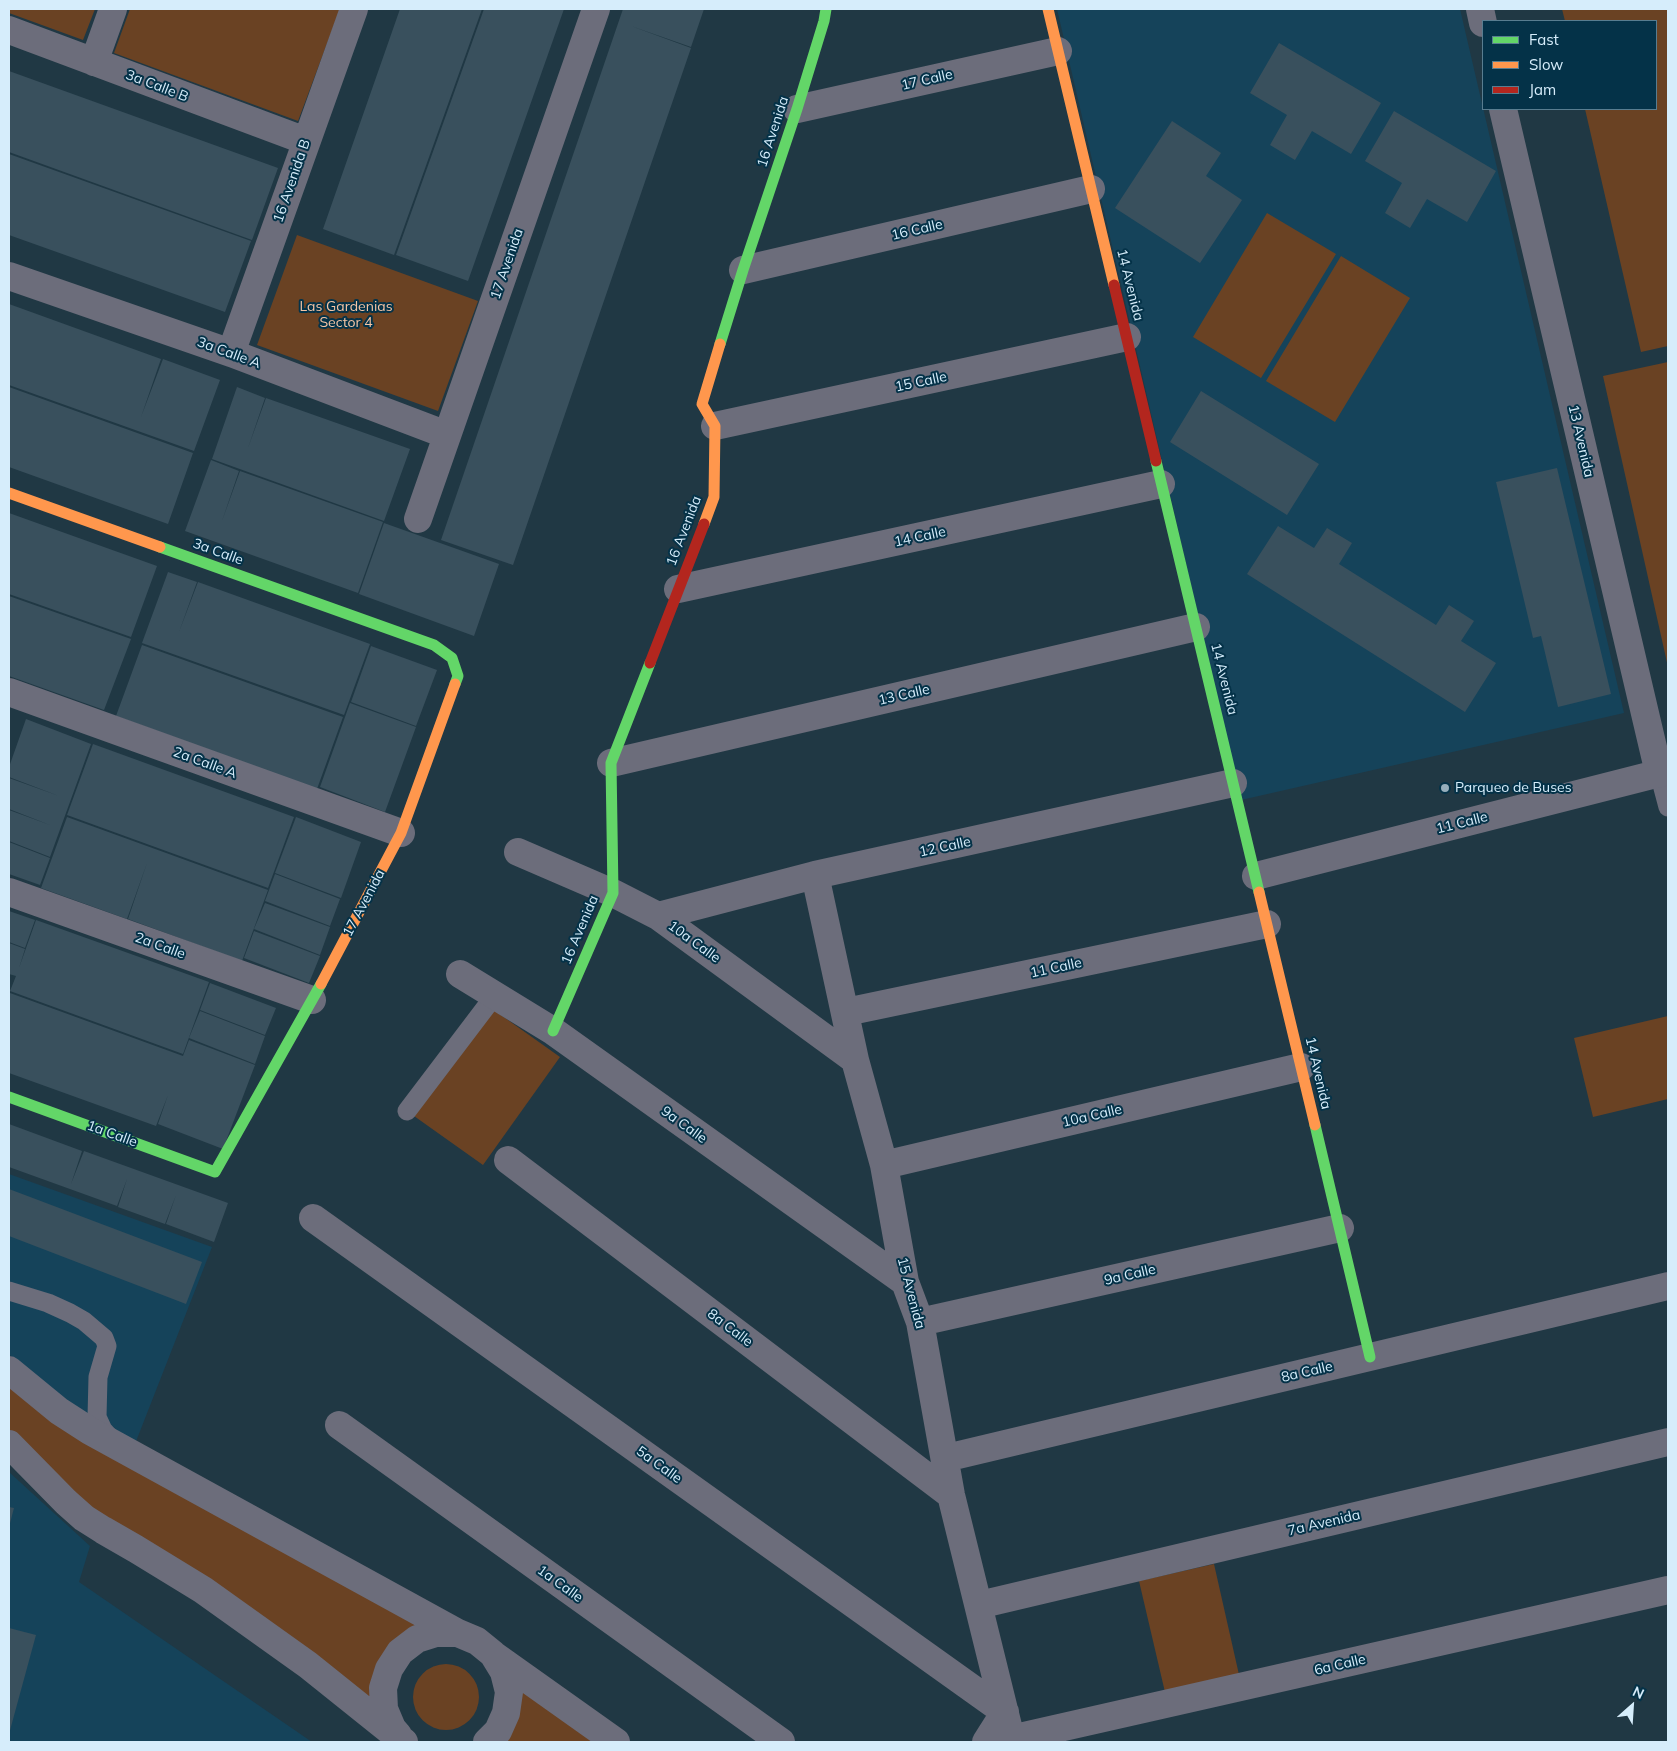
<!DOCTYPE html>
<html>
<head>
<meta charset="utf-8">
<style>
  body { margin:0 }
  #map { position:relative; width:1677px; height:1751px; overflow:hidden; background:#203844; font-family:Mulish,sans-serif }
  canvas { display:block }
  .frame { position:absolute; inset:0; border:10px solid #d6edfb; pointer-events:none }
  .legend { position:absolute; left:1482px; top:20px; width:175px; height:90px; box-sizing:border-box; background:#043248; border:1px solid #587d90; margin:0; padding:6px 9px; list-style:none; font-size:15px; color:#d6edfb }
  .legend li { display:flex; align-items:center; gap:10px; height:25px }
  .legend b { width:25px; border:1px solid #587d90 }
  .north { position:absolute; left:1607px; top:1681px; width:50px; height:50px; -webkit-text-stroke:4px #043248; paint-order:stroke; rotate:26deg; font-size:14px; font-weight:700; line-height:20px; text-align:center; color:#d6edfb }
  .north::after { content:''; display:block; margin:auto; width:18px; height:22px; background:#d6edfb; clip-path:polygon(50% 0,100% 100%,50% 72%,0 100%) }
</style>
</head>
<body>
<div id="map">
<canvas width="1677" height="1751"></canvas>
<div class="frame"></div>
<ul class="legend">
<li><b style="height:6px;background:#63d668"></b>Fast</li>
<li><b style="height:6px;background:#ff974d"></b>Slow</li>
<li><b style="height:6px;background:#b3261e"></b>Jam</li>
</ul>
<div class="north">N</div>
</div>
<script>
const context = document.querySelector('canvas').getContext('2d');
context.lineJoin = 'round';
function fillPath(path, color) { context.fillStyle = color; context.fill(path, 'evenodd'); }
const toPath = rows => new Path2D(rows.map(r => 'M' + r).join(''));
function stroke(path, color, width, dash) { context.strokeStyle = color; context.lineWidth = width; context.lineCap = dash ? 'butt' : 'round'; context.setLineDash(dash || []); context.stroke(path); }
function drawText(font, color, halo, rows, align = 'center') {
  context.font = font + ' Mulish,sans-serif'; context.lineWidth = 4; context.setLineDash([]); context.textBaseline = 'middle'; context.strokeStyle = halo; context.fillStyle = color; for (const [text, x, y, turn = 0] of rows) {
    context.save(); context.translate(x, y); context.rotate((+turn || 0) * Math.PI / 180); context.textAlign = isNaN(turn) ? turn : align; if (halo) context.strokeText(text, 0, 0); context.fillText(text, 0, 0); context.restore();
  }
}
fillPath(toPath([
  [1057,9,1460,9,1624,713,1241,800],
  [9,1174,212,1247,135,1444,90,1419,17,1363,9,1354],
  [9,1472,90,1546,79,1582,312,1742,9,1742]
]), '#15435a');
fillPath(toPath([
  [9,9,95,9,83,40,9,13],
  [130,9,340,9,298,121,114,53],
  [1562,9,1668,9,1668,346,1641,352,1585,109,1656,109,1656,21,1565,21],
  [1267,213,1336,254,1261,378,1193,337],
  [297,235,478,301,438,411,257,345],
  [1341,256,1410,298,1335,422,1266,381],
  [1668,362,1668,667,1603,376],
  [491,1008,560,1057,483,1165,414,1116],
  [1668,1016,1668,1099,1593,1117,1574,1038],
  [9,1370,59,1411,90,1431,477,1641,617,1742,487,1742,498,1731,506,1713,509,1692,504,1672,493,1654,477,1641,458,1633,436,1633,417,1639,400,1652,389,1669,383,1688,384,1709,392,1728,404,1742,308,1665,264,1633,171,1569,102,1530,66,1502,9,1444],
  [1214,1564,1242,1688,1168,1705,1139,1581],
  '413 1697a33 33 0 1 1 66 0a33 33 0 1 1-66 0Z'
]), '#6a4223');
fillPath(toPath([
  [400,9,482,9,394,255,323,229],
  [484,9,564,9,468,281,396,255],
  [623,9,704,9,691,47,631,26,691,48,513,565,441,540],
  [1279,43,1381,103,1351,154,1312,131,1295,160,1270,145,1287,115,1250,93],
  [9,71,278,168,252,240,9,152],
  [1394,111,1496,171,1467,222,1427,199,1410,228,1385,213,1402,183,1365,161],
  [1172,121,1221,153,1206,176,1242,200,1200,263,1115,208],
  [9,154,251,241,225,312,9,235],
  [9,304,161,359,141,417,163,359,220,380,194,451,9,385],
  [9,387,193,453,168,524,9,467],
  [237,387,265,398,248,448,266,398,410,449,384,521,212,459],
  [1201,391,1319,464,1287,515,1170,442],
  [211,460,239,471,222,521,240,471,383,522,358,593,185,531],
  [1557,468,1611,694,1558,707,1541,636,1533,638,1496,482],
  [9,513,157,566,131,637,9,594],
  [384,523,499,564,474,636,359,594],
  [1278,526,1314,548,1327,528,1352,543,1339,564,1436,625,1449,605,1474,621,1461,641,1496,663,1465,712,1247,574],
  [168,572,197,582,179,632,198,582,370,644,344,715,142,643],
  [9,596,131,639,104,710,9,676],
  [142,645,343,717,317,789,116,716],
  [371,646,437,670,416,726,351,702],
  [350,703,416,727,385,812,320,787],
  [26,719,91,744,50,857,9,841,9,810,50,825,9,809,9,778,59,796,9,777,9,767],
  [93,744,294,817,268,888,67,815],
  [67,817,268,890,242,961,128,919,147,863,127,919,41,888],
  [296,817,361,842,341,898,275,873],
  [9,842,50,858,40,885,9,874],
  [275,874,340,899,330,926,265,901],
  [265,903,330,927,320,955,254,929],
  [9,911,35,920,25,948,9,942],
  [36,920,209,982,183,1054,10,991,16,976,9,974,9,943,25,949,19,968],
  [254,931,320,956,309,983,244,958],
  [210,983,276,1008,265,1035,200,1010],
  [10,993,183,1056,189,1040,255,1065,223,1149,158,1124,168,1095,156,1126,9,1073],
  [200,1011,265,1036,255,1064,189,1038],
  [9,1124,82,1151,71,1184,84,1151,228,1203,214,1242,166,1224,176,1195,165,1224,118,1207,127,1179,117,1206,9,1167],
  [9,1189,202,1262,186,1304,9,1236],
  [9,1507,14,1508,9,1527],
  [9,1628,36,1635,9,1734]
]), '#39505d');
stroke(toPath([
  [1659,773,1668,807],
  [407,1111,495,995],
  [9,1291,48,1303,70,1313,84,1321,104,1338,107,1346,98,1377,97,1417,103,1430,113,1441]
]), '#6c6d7b', 19);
stroke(toPath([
  [1480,9,1483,23],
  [9,30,306,141],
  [94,62,113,9],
  [797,109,1058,51],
  [1503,109,1659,773],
  [743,270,1091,189],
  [9,276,231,353,447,435],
  [231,353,354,9],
  [715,426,1127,337],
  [418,519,596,9],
  [678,589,1161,484],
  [9,692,401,833],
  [611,763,1196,627],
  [518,852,613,893,658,916,855,1060],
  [815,875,855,1060,884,1165,905,1282,920,1322,951,1495,1012,1742],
  [1256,876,1668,771],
  [9,892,312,1000],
  [658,916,815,875,1233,783],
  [460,974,553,1031,905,1282],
  [846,1012,1267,924],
  [508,1160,951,1495],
  [884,1165,1301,1067],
  [313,1218,1005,1712,986,1742],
  [920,1322,1340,1228],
  [9,1370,59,1411,90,1431,458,1633],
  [339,1425,781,1742],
  [9,1444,66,1502,84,1518,103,1530,136,1549,203,1590,308,1665,404,1742],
  [946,1458,1668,1286],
  [979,1605,1668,1442],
  [495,1656,616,1742],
  [398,1735,392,1728,384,1709,383,1688,389,1669,400,1652,417,1639,436,1633,458,1633,477,1641,493,1654,504,1672,509,1692,506,1713,498,1731,487,1742],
  [1011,1739,1668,1590]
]), '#6c6d7b', 28);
stroke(toPath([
  [720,344,743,270,797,109,824,21,826,9],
  [1156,461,1259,892],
  [160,547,434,645,452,658,458,676,455,684],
  [553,1031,613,893,611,763,650,663],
  [9,1097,215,1172,321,984],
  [1315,1125,1370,1357]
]), '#63d668', 11);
stroke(toPath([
  [1048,9,1114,285],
  [9,493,160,547],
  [704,524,714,497,715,426,702,404,720,344],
  [1259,892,1315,1125],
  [321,984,401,833,455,684]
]), '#ff974d', 11);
stroke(toPath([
  [1114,285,1156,461],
  [650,663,704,524]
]), '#b3261e', 11);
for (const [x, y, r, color] of [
  [1445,788,5,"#96aebb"]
]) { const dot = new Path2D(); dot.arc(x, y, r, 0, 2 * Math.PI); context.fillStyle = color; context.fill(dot); stroke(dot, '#043248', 2); }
drawText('14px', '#d6edfb', '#043248', [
  ["17 Calle",927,80,-13],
  ["3a Calle B",157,86,21],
  ["16 Avenida",773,132,-72],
  ["16 Avenida B",292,181,-71],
  ["16 Calle",917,230,-13],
  ["17 Avenida",507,264,-71],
  ["14 Avenida",1130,285,76],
  ["3a Calle A",229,353,20],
  ["15 Calle",921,382,-12],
  ["13 Avenida",1581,441,77],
  ["16 Avenida",684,531,-69],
  ["14 Calle",920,537,-12],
  ["3a Calle",218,552,20],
  ["14 Avenida",1224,679,76],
  ["13 Calle",904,695,-13],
  ["2a Calle A",205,763,20],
  ["11 Calle",1462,823,-14],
  ["12 Calle",945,847,-12],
  ["17 Avenida",364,903,-62],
  ["16 Avenida",580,930,-67],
  ["10a Calle",694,942,36],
  ["2a Calle",160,946,20],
  ["11 Calle",1056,968,-12],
  ["14 Avenida",1318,1073,77],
  ["10a Calle",1092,1116,-13],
  ["9a Calle",684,1125,36],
  ["1a Calle",112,1134,20],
  ["9a Calle",1130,1275,-13],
  ["15 Avenida",911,1293,75],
  ["8a Calle",730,1328,37],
  ["8a Calle",1307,1372,-13],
  ["5a Calle",659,1465,36],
  ["7a Avenida",1324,1523,-13],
  ["1a Calle",560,1584,36],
  ["6a Calle",1340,1665,-13]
]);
drawText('14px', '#f6c5a4', '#043248', [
  ["Las Gardenias",346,307],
  ["Sector 4",346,323]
]);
drawText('14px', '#d6edfb', '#043248', [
  ["Parqueo de Buses",1455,788]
], 'left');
</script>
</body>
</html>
